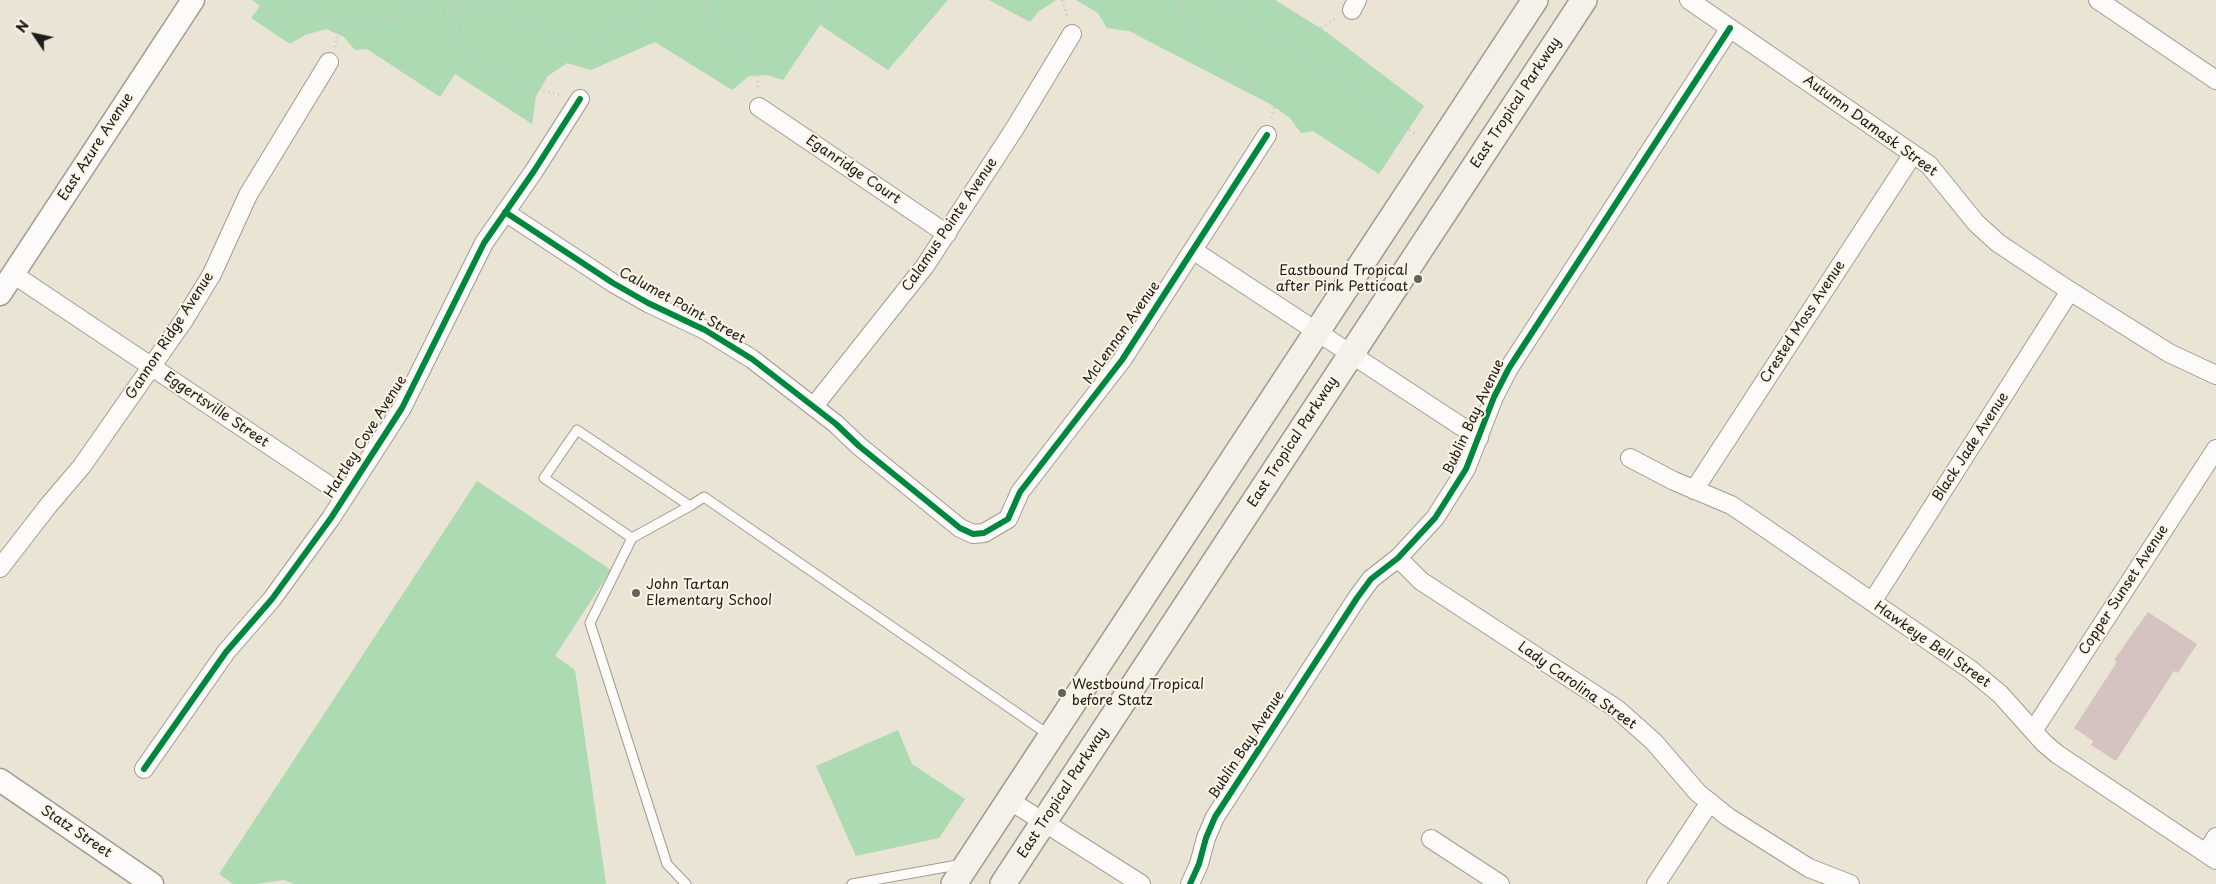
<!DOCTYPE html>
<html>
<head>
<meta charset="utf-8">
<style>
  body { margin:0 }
  #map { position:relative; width:2216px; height:884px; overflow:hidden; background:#eae4d4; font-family:"Playpen Sans",sans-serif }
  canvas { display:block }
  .north { position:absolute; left:10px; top:10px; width:50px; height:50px; -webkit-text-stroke:4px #fcf5e5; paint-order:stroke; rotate:304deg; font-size:14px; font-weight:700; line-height:20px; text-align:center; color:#1c1c1c }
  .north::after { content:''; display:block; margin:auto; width:18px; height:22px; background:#1c1c1c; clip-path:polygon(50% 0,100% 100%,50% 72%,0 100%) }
</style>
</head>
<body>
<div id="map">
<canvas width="2216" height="884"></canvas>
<div class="north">N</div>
</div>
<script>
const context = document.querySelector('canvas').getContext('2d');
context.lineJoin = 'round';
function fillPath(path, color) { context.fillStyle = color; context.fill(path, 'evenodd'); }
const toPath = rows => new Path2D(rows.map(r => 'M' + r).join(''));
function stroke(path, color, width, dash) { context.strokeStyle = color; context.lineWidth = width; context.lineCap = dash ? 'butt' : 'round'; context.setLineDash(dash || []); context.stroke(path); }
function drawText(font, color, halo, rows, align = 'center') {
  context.font = font + ' "Playpen Sans",sans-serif'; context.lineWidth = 4; context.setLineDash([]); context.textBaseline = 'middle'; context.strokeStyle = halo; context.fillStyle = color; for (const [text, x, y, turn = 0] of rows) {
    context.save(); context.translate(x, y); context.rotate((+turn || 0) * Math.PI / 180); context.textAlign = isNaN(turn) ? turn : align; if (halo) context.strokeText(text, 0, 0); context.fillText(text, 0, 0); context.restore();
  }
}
fillPath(toPath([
  [252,0,948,0,888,70,820,25,783,80,767,75,749,76,732,90,655,42,591,70,567,63,548,76,536,96,532,124,455,74,440,97,367,49,355,50,344,37,326,29,305,35,290,44,251,18,260,6],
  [989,0,1056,0,1038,12,1030,22],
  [1076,0,1275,0,1325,31,1424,106,1379,174,1313,131,1301,133,1290,118,1270,104,1129,31,1107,28,1098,13],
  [477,481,611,570,555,656,575,670,606,884,295,884,284,880,255,884,233,884,219,874],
  [898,730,912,764,965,799,939,838,856,856,816,766]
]), '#acdab2');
fillPath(toPath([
  [2148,612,2197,644,2178,673,2174,671,2116,761,2091,745,2093,741,2074,728,2117,662,2114,660]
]), '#d5c3c2');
const service = toPath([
  [690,506,577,430,544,478,632,538,690,506,704,497,1049,735],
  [632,538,590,623,667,864,686,884],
  [852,884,963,864]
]);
const minor = toPath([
  [1689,0,1929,165,1976,223,1998,243,2070,291,2169,353,2216,375],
  [2098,0,2216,80],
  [1352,10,1357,0],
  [759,107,947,234],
  [505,212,613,283,648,303,705,330,752,359,836,424,859,446,960,528,973,534,984,533,1008,519,1020,492,1122,360,1267,135],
  [1194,251,1479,438],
  [13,274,345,496],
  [814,406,925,266,1015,128,1072,34],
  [1630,458,1674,481,1731,505,1752,519,1971,670,2000,694,2044,743,2057,754,2216,860],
  [1694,490,1913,154],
  [1398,558,1421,581,1617,709,1654,742,1698,793,1728,817,1809,868,1850,884],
  [0,568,48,506,82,466,184,320,212,274,248,195,329,62],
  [1872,602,2070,291],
  [2033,731,2216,449],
  [144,769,226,652,272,599,331,518,402,408,484,243,534,171,580,99],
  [1009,800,1141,884],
  [1431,839,1500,884],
  [2206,853,2216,837],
  [1190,884,1199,864,1206,838,1215,817,1357,598,1371,579,1398,558,1435,518,1466,469,1494,397,1509,368,1730,28],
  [1656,884,1710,802]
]);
const tertiary = toPath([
  [0,294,193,0],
  [0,780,152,884]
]);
const secondary = toPath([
  [954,884,1535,0],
  [1003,884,1584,0]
]);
stroke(service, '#a09c93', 11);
stroke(minor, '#a09c93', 20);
stroke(tertiary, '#a09c93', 25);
stroke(secondary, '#a09c93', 28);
stroke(toPath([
  [260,0,269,16,277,20,305,12,325,21,334,19,352,27,405,15,461,9,487,9,512,15,551,40,571,44,583,41,646,13,661,0],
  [458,0,461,9,461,20,456,54,460,57,533,88,562,95],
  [709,0,705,3,706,14,711,25,719,33,747,51,757,70,758,91],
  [806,0,822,2,826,0],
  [1062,0,1068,19],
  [1182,0,1183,19,1191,33,1209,55,1268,95,1275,104,1271,119],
  [1220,0,1240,9,1280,39,1417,135],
  [1265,0,1297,21,1317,30,1338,17],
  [334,47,343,25]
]), '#c6c5c2', 3, [1, 4]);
stroke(service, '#fcfbf9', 9);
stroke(minor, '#fcfbf9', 18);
stroke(tertiary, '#fcfbf9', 22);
stroke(secondary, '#f3f1ea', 25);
stroke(toPath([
  [505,212,613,283,648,303,705,330,752,359,836,424,859,446,960,528,973,534,984,533,1008,519,1020,492,1122,360,1267,135],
  [144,769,226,652,272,599,331,518,402,408,484,243,534,171,580,99],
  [1190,884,1199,864,1206,838,1215,817,1357,598,1371,579,1398,558,1435,518,1466,469,1494,397,1509,368,1730,28]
]), '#00873e', 6);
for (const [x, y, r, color] of [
  [1418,279,5,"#64625c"],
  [636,593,5,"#64625c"],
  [1062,693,5,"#64625c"]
]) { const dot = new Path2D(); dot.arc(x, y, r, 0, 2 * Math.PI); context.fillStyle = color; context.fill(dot); stroke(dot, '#fcf5e5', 2); }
drawText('14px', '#1c1c1c', '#fcf5e5', [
  ["East Tropical Parkway",1516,103,-57],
  ["Autumn Damask Street",1870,126,36],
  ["East Azure Avenue",96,147,-57],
  ["Eganridge Court",853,170,34],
  ["Calamus Pointe Avenue",950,225,-56],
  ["Calumet Point Street",682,306,29],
  ["Crested Moss Avenue",1803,322,-57],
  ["McLennan Avenue",1122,333,-55],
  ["Gannon Ridge Avenue",170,336,-57],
  ["Eggertsville Street",216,410,34],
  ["Bublin Bay Avenue",1474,417,-65],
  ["Hartley Cove Avenue",366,437,-58],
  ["East Tropical Parkway",1293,442,-57],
  ["Black Jade Avenue",1971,447,-57],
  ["Copper Sunset Avenue",2124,590,-57],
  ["Hawkeye Bell Street",1932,645,35],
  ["Lady Carolina Street",1577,686,35],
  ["Bublin Bay Avenue",1247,745,-57],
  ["East Tropical Parkway",1063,793,-57],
  ["Statz Street",76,832,34]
]);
drawText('14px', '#1c1c1c', '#fcf5e5', [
  ["Eastbound Tropical",1408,271,"right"],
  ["after Pink Petticoat",1408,287,"right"],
  ["John Tartan",646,585],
  ["Elementary School",646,601],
  ["Westbound Tropical",1072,685],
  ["before Statz",1072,701]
], 'left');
</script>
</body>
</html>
